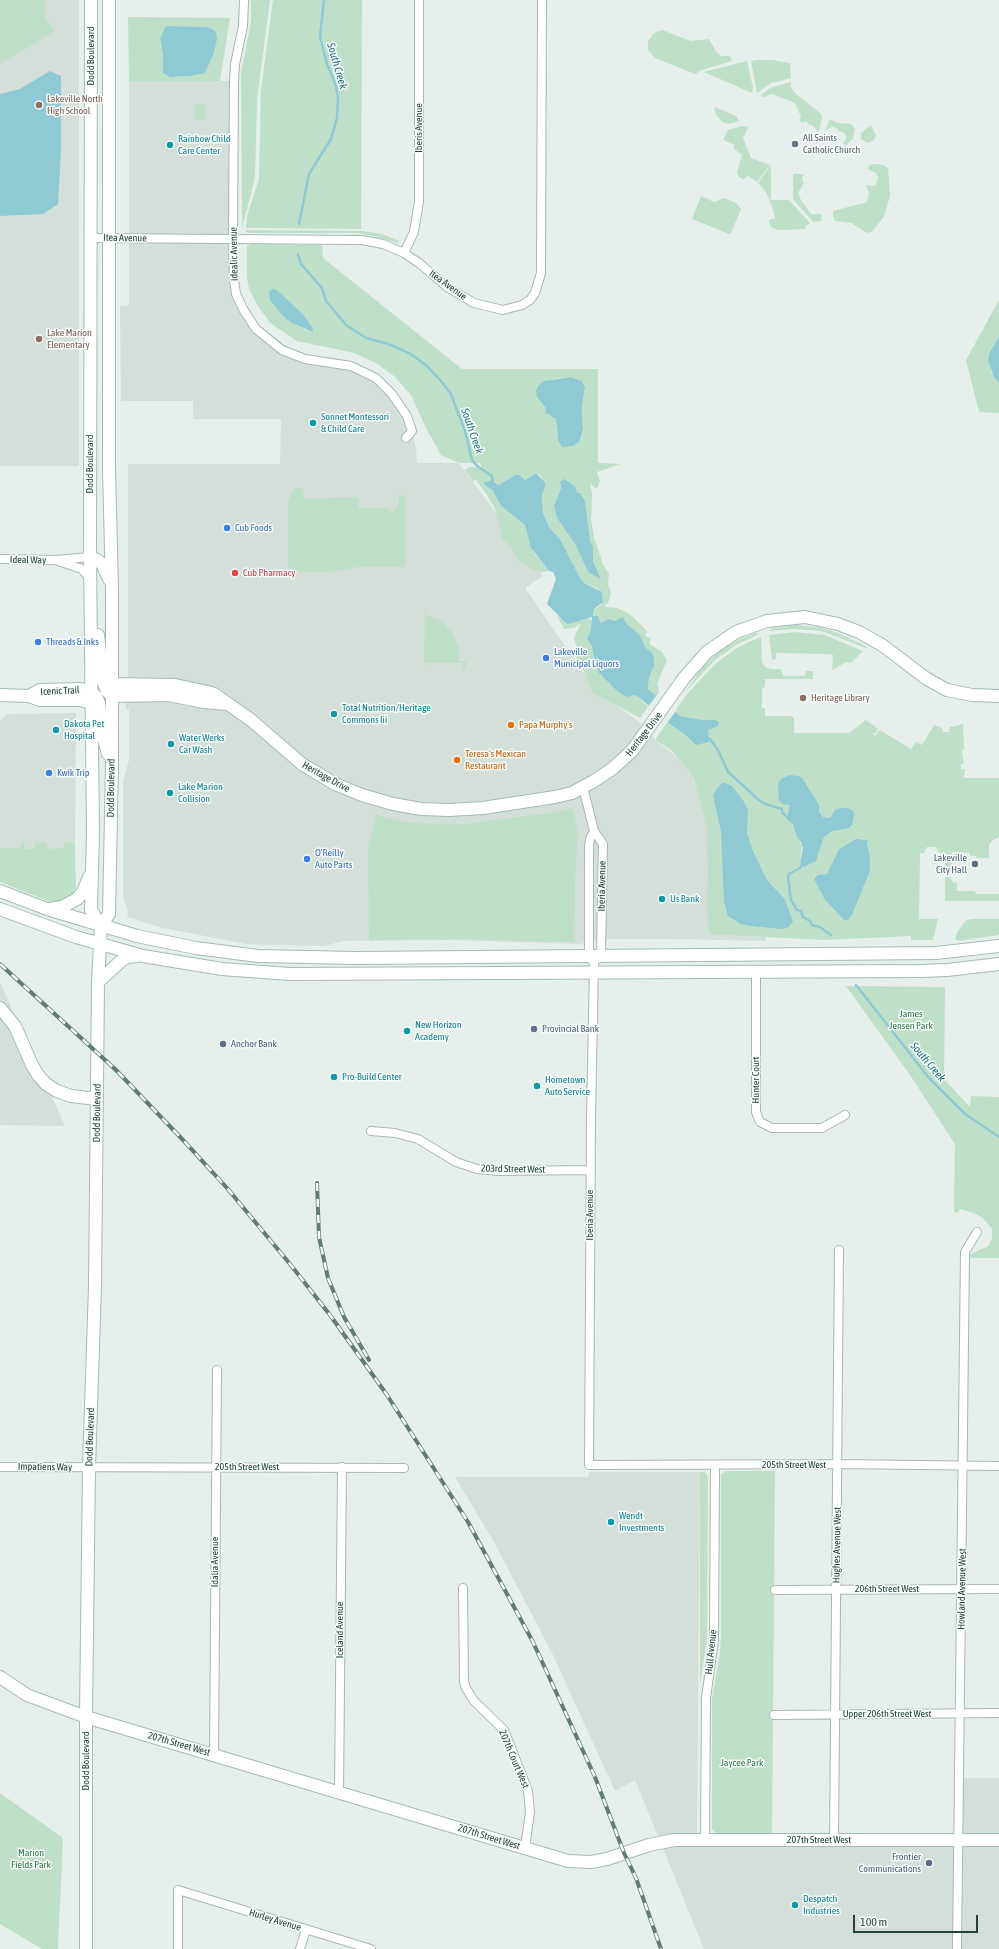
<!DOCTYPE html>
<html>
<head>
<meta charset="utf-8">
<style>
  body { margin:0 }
  #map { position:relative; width:999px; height:1949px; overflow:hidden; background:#e6efeb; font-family:"Asap Condensed",sans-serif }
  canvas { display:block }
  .scale { position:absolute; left:853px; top:1915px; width:125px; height:18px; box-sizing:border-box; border:2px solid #24423a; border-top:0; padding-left:5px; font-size:12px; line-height:14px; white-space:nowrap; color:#24423a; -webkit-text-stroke:3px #f7fbf9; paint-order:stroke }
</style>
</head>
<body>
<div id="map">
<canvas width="999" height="1949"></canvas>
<div class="scale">100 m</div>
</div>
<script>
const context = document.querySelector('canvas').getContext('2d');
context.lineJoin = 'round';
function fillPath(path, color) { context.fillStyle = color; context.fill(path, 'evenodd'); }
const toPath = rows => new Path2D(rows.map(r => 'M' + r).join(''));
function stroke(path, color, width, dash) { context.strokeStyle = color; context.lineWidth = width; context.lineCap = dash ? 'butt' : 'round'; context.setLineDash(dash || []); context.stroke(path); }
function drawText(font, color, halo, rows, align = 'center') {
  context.font = font + ' "Asap Condensed",sans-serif'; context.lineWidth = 3; context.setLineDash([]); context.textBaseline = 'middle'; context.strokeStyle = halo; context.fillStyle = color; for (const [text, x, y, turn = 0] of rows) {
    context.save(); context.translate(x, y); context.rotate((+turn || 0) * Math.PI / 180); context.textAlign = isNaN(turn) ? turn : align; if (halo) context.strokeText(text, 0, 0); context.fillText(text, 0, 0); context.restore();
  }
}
fillPath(toPath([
  [0,0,79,0,79,466,0,466],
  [129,81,234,81,234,280,247,316,282,350,331,362,376,378,411,426,416,448,417,463,459,463,543,576,525,588,596,691,649,729,655,740,688,766,710,825,766,929,766,941,671,939,607,939,579,944,451,940,343,941,324,946,246,944,163,928,127,917,128,911,123,898,123,782,129,760,129,710,126,709,124,678,128,676,128,464,280,464,281,419,193,419,193,401,121,401,120,306,129,305],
  [76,713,75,853,0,852,0,720,8,714],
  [0,982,65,1126,0,1125],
  [589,1472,700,1472,697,1840,958,1840,959,1778,999,1778,999,1949,704,1949,635,1780,615,1791,552,1653,494,1542,455,1477,588,1477]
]), '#d4dfda');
fillPath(toPath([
  [0,0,46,0,45,19,55,31,0,64],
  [251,0,270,0,257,100,255,178,242,228,241,72,251,22],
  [273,0,362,0,361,229,246,228,247,216,259,179,261,90],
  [128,17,230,18,220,81,129,81],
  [166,26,206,27,217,36,214,53,205,72,190,76,170,77,164,73,163,54,160,38],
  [662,30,691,41,709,39,717,53,721,56,730,56,732,61,702,70,695,74,655,58,648,50,648,41,654,33],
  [757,60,772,60,790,63,791,78,771,83,757,93,751,61],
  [747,61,753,88,752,93,704,72],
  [791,82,791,87,795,93,820,113,822,117,819,131,817,131,814,126,808,124,807,121,803,123,799,121,801,117,795,103,772,94,764,97,760,96,770,88],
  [194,104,206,104,206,120,194,120],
  [714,107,736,116,739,121,729,124,722,122,716,115],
  [829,119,838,123,851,124,855,128,853,139,845,146,843,142,846,140,846,135,843,132,838,131,839,129,832,127,824,131,827,127],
  [871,125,876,135,874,140,868,143,861,139,861,133],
  [742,126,748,127,743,138,751,158,770,165,757,182,747,175,744,180,738,176,737,172,742,155,733,148,735,145,723,140,728,130],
  [874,164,883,165,888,168,890,196,884,216,873,231,867,233,853,224,853,223,835,221,833,216,833,211,867,202,869,193,866,185,875,186,878,178,876,173,868,169,869,165],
  [771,165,771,200,789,200,810,223,805,227,806,229,778,230,772,228,769,223,769,220,775,218,772,206,766,192,758,183],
  [793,174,804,174,802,179,804,183,798,193,801,200,811,214,822,214,821,221,813,222,793,199],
  [701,196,714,202,724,198,736,203,741,209,731,233,729,234,692,219],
  [246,230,362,231,382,234,399,241,398,243,373,236,357,233,250,233,246,232],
  [251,244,322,245,323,258,462,369,598,369,598,463,621,464,597,472,600,481,598,487,595,488,590,483,592,494,591,519,594,537,603,564,609,574,608,585,611,592,609,601,604,607,617,608,630,614,647,631,645,636,650,638,650,644,662,652,667,660,657,684,659,692,656,697,648,689,649,677,654,666,652,653,645,647,640,635,626,623,623,617,615,621,608,619,601,623,599,618,594,616,594,610,601,605,598,589,584,583,580,578,560,539,549,527,543,513,542,494,545,482,539,474,536,473,525,480,515,475,497,486,493,483,484,483,493,491,501,506,525,525,534,553,549,571,543,572,532,569,518,560,511,547,502,538,495,509,487,495,476,480,473,481,465,470,469,467,481,468,481,464,479,463,459,463,441,455,426,428,411,395,394,376,376,363,354,353,297,341,270,323,258,306,249,289,247,278,247,246],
  [277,290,303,314,307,320,306,330,282,315,276,307],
  [571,377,582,381,585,387,582,407,583,429,582,439,562,447,557,436,556,419,546,413,546,408,537,396,552,379],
  [560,482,573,484,577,493,585,501,586,521,593,561,600,580,588,572,575,544,557,518,554,506,561,488],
  [999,300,999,336,989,354,991,371,999,383,999,413,979,412,966,360],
  [294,488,303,488,304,499,358,497,359,508,388,508,392,512,398,506,399,496,405,495,405,567,358,567,329,572,288,572,288,502,290,502,290,493,295,492],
  [425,608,427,609,426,615,439,619,453,634,459,648,459,661,466,662,465,670,463,669,463,663,425,663,424,670],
  [557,615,569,624,588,618,591,620,590,633,588,636,592,646,599,673,615,689,629,697,634,695,640,698,648,707,640,718,592,692,583,669,575,661,578,651,574,638,581,623,574,628,564,629],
  [797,625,821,628,838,633,866,646,868,649,822,631,793,629,769,631,773,628],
  [795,632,825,635,863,651,851,663,846,662,832,670,833,655,829,654,776,653,776,659,772,660,769,635],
  [755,633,759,634,736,645,715,660,685,692,702,668,721,650,738,640],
  [761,637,762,662,765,667,771,669,781,669,783,676,805,676,806,671,813,671,813,679,765,679,765,687,762,688,762,708,765,708,765,716,791,716,794,718,794,733,849,733,866,720,878,729,875,734,871,733,875,736,880,730,911,749,916,742,922,745,934,725,942,728,943,732,949,732,950,727,963,724,964,750,962,750,964,764,961,764,961,769,965,769,964,778,999,778,999,837,993,840,989,845,989,858,976,858,976,856,970,856,970,853,952,852,952,871,950,875,945,875,945,853,939,853,936,847,927,847,924,853,920,853,919,919,938,919,933,940,911,940,911,936,824,940,711,934,709,931,706,900,708,880,707,828,705,819,694,780,690,772,671,750,655,740,687,694,715,664,738,647],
  [803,779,819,805,819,811,823,817,830,818,835,810,849,827,833,831,824,837,817,857,809,865,800,862,802,846,789,814,790,805,779,800,779,797],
  [723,782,732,786,743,800,747,832,753,851,767,880,785,899,793,921,750,926,732,920,721,832,713,796,715,791],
  [865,839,868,840,867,845,870,871,852,915,844,920,825,900,821,875,827,874,829,871,839,849,852,842],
  [573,808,578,834,575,884,574,942,462,939,369,940,368,848,376,815,410,823,464,824,549,813],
  [23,841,25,849,35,849,35,843,47,843,47,849,64,848,65,842,75,842,76,894,56,904,0,882,0,848,21,848,21,842],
  [945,877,950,877,953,882,957,883,957,891,975,891,976,894,999,894,999,901,945,901],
  [973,919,999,919,999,935,959,941,955,939,957,933,962,925,967,920],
  [846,986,945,987,944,1079,970,1107,971,1096,999,1097,999,1258,970,1258,971,1254,988,1246,992,1239,992,1229,984,1219,976,1214,960,1209,958,1213,954,1212,955,1144,910,1075],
  [726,1471,775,1471,772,1833,716,1833,712,1829,712,1699,720,1653,721,1633,721,1475],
  [700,1472,705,1472,708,1477,707,1639,700,1685],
  [0,1793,63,1838,58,1949,42,1949,0,1924]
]), '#bfe0c8');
fillPath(toPath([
  [166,26,206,27,212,29,216,32,217,39,214,53,205,73,190,76,170,77,163,73,163,54,160,38],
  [50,71,61,76,61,150,58,204,43,214,0,216,0,94,20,89],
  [273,289,277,290,303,314,312,327,313,332,292,323,282,315,270,300,269,291],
  [999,336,999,383,994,377,988,361,989,354],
  [571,377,582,381,585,387,582,407,583,429,580,441,573,446,562,447,558,440,556,419,546,413,546,408,537,397,536,391,538,386,544,381],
  [536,473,545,482,545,487,542,495,543,513,549,527,560,539,580,578,584,583,602,592,603,602,594,609,593,616,598,616,601,623,608,619,615,621,623,617,626,623,640,635,645,647,652,653,654,657,654,666,649,677,648,689,680,716,702,720,715,720,719,722,718,726,708,730,709,742,696,745,687,736,667,722,640,698,634,695,629,697,623,695,615,689,599,673,595,663,592,646,587,638,590,633,592,617,569,624,566,623,547,604,556,579,553,572,549,571,531,548,525,525,501,506,493,491,483,483,492,480,493,483,497,486,515,475,519,475,525,480],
  [564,479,575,486,577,493,580,493,585,501,590,541,593,546,593,561,601,580,588,572,575,544,557,518,554,506,561,488,560,482],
  [790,775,799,776,803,779,819,805,819,811,823,817,830,818,835,810,841,808,847,808,852,810,854,814,852,825,849,828,833,831,824,837,816,861,804,867,800,862,803,849,801,842,797,837,793,824,787,819,790,805,782,804,779,800,778,788,779,782,782,778],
  [723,782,732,786,743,800,748,810,747,832,753,851,767,880,785,899,793,921,789,927,782,929,750,926,741,924,728,916,724,902,721,832,713,796,715,791],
  [856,839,868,840,867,845,870,857,870,871,852,915,848,920,844,920,825,900,814,879,818,875,827,874,839,849]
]), '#8ec9d4');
fillPath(toPath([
  [657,695,677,710,666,724,647,708]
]), '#e6efeb');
stroke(toPath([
  [299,224,309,174,331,139,337,118,338,99,336,86,327,64,320,37,324,0],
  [298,254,301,264,322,288,326,301,346,325,366,338,388,344,409,353,426,365,441,381,451,394,456,408,465,431,472,460,477,466,492,476,493,483,499,487],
  [706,738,710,739,718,750,728,772,759,800,765,804,782,809,782,812,790,820],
  [803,863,800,868,789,874,788,878,791,900,797,910,801,911,803,917,810,921,812,925,820,927,831,935],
  [856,985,929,1078,965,1114,999,1137]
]), '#8ec9d4', 2.5);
const street = toPath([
  [244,0,243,26,235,64,234,81,233,239,234,280,236,294,243,309,256,329,282,350,305,359,351,366,376,378,392,394,407,416,412,431,406,438],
  [91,238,362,240,383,244,404,253,419,263,447,287,474,303,503,310,522,305,530,300,535,293,541,273,542,0],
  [404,253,414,232,419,201,419,0],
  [0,559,55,560,90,557],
  [55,560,82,569,90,580],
  [583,787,594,831,603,844,601,956,598,959],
  [594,831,590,839,589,846,589,956,594,964,591,1119,589,1465,838,1464,999,1466],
  [756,971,756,1112,760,1122,772,1128,822,1128,845,1115],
  [371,1131,395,1133,418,1139,456,1162,477,1169,498,1171,591,1170],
  [0,1467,404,1468],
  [463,1588,464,1682,466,1688,474,1701,504,1730,528,1791,530,1812,525,1848],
  [775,1590,999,1589],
  [774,1715,999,1713],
  [214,1754,217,1370],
  [339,1792,342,1467],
  [705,1839,706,1698,714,1640,715,1465],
  [834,1840,839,1250],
  [178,1949,178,1890,371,1949],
  [300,1949,306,1929],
  [957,1949,965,1252,977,1232]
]);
const secondary = toPath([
  [91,0,90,557,93,833,91,910,101,926],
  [90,557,97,560,102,564,109,579],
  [98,635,103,681,107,691,112,696,169,695,204,702,226,704],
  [112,684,175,685,208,692,214,694,251,720,302,764,335,784,362,795,393,804,421,809,449,810,483,808,555,797,572,793,594,781,612,769,632,751,684,678,707,652,736,632,767,621,805,617,838,624,859,632,882,645,927,679,947,690,972,695,999,696],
  [0,695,29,696,40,700,80,700,91,703],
  [29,696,40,690,79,689,92,691],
  [96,696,99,703,103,736,108,754],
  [0,891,47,909,137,936,196,948,258,956,357,958,936,953,999,946],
  [0,909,76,937,143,956,222,969,290,974,921,971,947,970,999,964],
  [49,909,62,907,77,899,83,892,89,877],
  [98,982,122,960,127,957,137,956],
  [0,1008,15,1026,32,1065,38,1075,46,1084,57,1091,71,1096,97,1099],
  [0,1677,27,1695,86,1717,568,1861,591,1862,607,1859,649,1845,674,1840,999,1840],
  [86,1949,86,1717,89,1467,95,1287,98,982,101,926,109,914,112,765,112,590,109,469,109,0]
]);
stroke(street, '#a8b8b2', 10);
stroke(secondary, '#a4bbb3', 14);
stroke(street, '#fff', 8);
stroke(secondary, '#fff', 12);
const rail = toPath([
  [0,964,115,1069,183,1140,227,1188,290,1264,330,1315,387,1395,468,1522,533,1642,595,1777,624,1853,636,1878,661,1949],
  [317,1183,319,1237,328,1278,344,1317,369,1360]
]);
stroke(rail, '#5f7d75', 4);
stroke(rail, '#f7fbf9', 2.5, [8]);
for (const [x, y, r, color] of [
  [39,105,4,"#8d6e63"],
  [795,144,4,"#6b7280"],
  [170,145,4,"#0f9aa8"],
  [39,339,4,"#8d6e63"],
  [313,423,4,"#0f9aa8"],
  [227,528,4,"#3f7fe0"],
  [235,573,4,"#e0444e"],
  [38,642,4,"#3f7fe0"],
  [546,658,4,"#3f7fe0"],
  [803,698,4,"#8d6e63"],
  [334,714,4,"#0f9aa8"],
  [511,725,4,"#e8710a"],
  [56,730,4,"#0f9aa8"],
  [171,744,4,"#0f9aa8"],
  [457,760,4,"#e8710a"],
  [49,773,4,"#3f7fe0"],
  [170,793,4,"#0f9aa8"],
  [307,859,4,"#3f7fe0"],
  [975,864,4,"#5c6f8a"],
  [662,899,4,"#0f9aa8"],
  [534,1029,4,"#5c6f8a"],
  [407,1031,4,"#0f9aa8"],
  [223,1044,4,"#5c6f8a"],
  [334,1077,4,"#0f9aa8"],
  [537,1086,4,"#0f9aa8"],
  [611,1522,4,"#0f9aa8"],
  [929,1863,4,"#5c6f8a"],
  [795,1905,4,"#0f9aa8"]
]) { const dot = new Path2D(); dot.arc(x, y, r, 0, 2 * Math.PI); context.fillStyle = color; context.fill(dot); stroke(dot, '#f7fbf9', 1.5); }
drawText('10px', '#24423a', '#f7fbf9', [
  ["Dodd Boulevard",91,56,-90],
  ["Iberis Avenue",419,128,-90],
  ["Itea Avenue",125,238,1],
  ["Idealic Avenue",234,254,-91],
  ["Itea Avenue",448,285,36],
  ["Dodd Boulevard",90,464,-90],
  ["Ideal Way",28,560,1],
  ["Icenic Trail",60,691,-3],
  ["Heritage Drive",644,734,-52],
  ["Heritage Drive",326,777,29],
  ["Dodd Boulevard",111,788,-89],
  ["Iberia Avenue",602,886,-89],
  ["Hunter Court",756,1080,-90],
  ["Dodd Boulevard",97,1113,-89],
  ["203rd Street West",513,1169,1],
  ["Iberia Avenue",590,1215,-90],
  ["Dodd Boulevard",90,1437,-88],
  ["205th Street West",794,1465],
  ["Impatiens Way",45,1467,1],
  ["205th Street West",247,1467],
  ["Hughes Avenue West",837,1545,-89],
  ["Idalia Avenue",215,1562,-90],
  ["206th Street West",887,1589],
  ["Howland Avenue West",962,1589,-89],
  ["Iceland Avenue",340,1630,-90],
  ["Hull Avenue",711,1652,-84],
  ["Upper 206th Street West",887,1714],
  ["207th Street West",179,1744,16],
  ["207th Court West",514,1759,67],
  ["Dodd Boulevard",86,1761,-90],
  ["207th Street West",489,1837,17],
  ["207th Street West",819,1840],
  ["Hurley Avenue",275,1920,17]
]);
drawText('10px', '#785e54', '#f7fbf9', [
  ["Lakeville North",47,99],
  ["High School",47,111],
  ["Lake Marion",47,333],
  ["Elementary",47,345],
  ["Heritage Library",811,698]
], 'left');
drawText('10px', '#5b616d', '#f7fbf9', [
  ["All Saints",803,138],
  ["Catholic Church",803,150]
], 'left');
drawText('10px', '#0d838f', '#f7fbf9', [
  ["Rainbow Child",178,139],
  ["Care Center",178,151],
  ["Sonnet Montessori",321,417],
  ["& Child Care",321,429],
  ["Total Nutrition/Heritage",342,708],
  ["Commons Iii",342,720],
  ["Dakota Pet",64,724],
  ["Hospital",64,736],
  ["Water Werks",179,738],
  ["Car Wash",179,750],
  ["Lake Marion",178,787],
  ["Collision",178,799],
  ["Us Bank",670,899],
  ["New Horizon",415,1025],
  ["Academy",415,1037],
  ["Pro-Build Center",342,1077],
  ["Hometown",545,1080],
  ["Auto Service",545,1092],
  ["Wendt",619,1516],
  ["Investments",619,1528],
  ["Despatch",803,1899],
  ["Industries",803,1911]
], 'left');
drawText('10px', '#366cbe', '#f7fbf9', [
  ["Cub Foods",235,528],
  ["Threads & Inks",46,642],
  ["Lakeville",554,652],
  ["Municipal Liquors",554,664],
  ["Kwik Trip",57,773],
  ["O'Reilly",315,853],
  ["Auto Parts",315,865]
], 'left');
drawText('10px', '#be3a42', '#f7fbf9', [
  ["Cub Pharmacy",243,573]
], 'left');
drawText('10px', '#c56008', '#f7fbf9', [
  ["Papa Murphy's",519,725],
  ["Teresa's Mexican",465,754],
  ["Restaurant",465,766]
], 'left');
drawText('10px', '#4e5e75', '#f7fbf9', [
  ["Lakeville",967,858],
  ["City Hall",967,870],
  ["Provincial Bank",542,1029,"left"],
  ["Anchor Bank",231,1044,"left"],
  ["Frontier",921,1857],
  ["Communications",921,1869]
], 'right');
drawText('10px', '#2d7a4b', '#f7fbf9', [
  ["James",911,1014],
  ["Jensen Park",911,1026],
  ["Jaycee Park",742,1763],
  ["Marion",31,1853],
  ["Fields Park",31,1865]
]);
drawText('italic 11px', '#1c6f80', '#f7fbf9', [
  ["South Creek",337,66,74],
  ["South Creek",472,431,71],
  ["South Creek",928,1062,50]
]);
</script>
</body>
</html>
